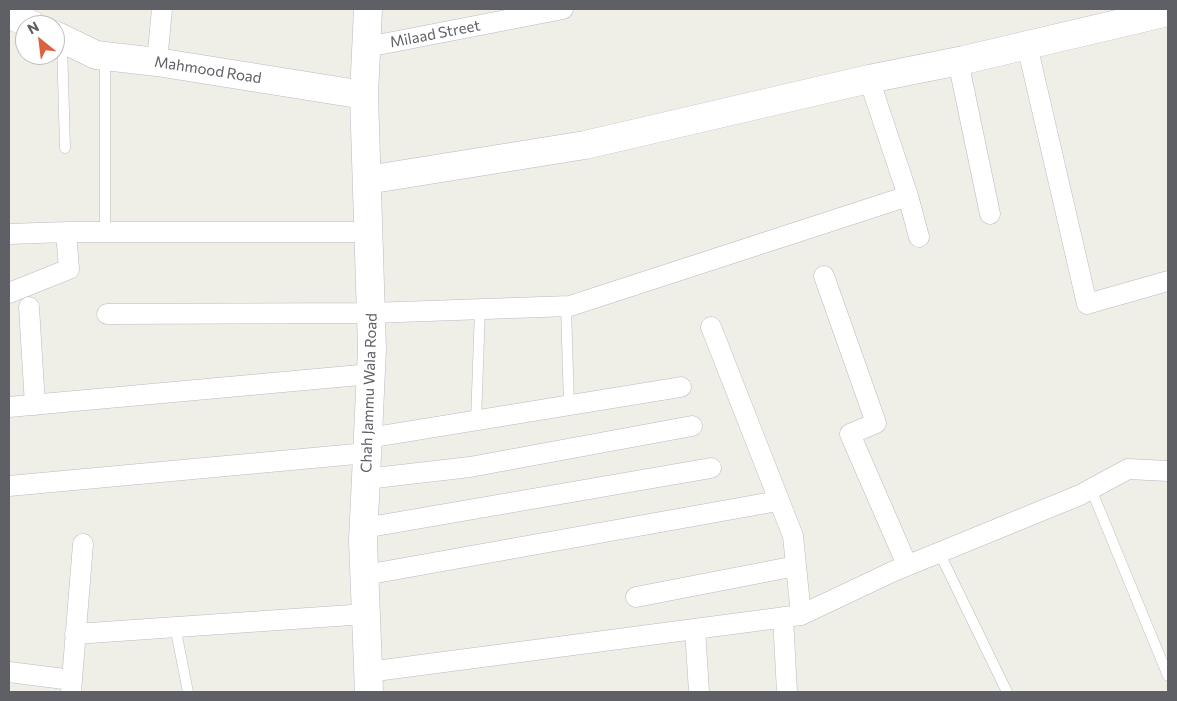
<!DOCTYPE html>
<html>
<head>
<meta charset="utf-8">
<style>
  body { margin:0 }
  #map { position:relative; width:1177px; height:701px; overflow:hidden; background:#efefe7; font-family:Commissioner,sans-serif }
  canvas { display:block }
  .frame { position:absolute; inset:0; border:10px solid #5e6066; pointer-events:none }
  .north { position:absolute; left:15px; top:15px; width:50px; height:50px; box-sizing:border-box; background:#fff; border:1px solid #bfbfc2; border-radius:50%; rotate:331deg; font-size:14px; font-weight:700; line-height:20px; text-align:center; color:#5e6066 }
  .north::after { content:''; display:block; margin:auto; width:18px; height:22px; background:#dd613f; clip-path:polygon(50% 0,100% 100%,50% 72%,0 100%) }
</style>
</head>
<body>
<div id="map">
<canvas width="1177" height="701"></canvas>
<div class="frame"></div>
<div class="north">N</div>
</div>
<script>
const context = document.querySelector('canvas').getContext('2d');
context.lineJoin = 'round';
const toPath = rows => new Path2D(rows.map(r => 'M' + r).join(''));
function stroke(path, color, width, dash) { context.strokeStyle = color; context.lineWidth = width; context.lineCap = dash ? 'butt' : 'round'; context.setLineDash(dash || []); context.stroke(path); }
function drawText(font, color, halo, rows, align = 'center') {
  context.font = font + ' Commissioner,sans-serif'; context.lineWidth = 5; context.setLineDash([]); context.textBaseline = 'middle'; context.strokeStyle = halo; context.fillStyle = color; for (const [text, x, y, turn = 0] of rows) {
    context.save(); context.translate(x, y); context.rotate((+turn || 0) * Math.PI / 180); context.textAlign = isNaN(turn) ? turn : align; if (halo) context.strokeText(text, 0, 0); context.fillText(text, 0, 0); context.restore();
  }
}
const lane = toPath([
  [62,42,65,148],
  [105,232,105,57],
  [566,306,569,406],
  [476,421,480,309],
  [1091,489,1168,676],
  [939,552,1007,692],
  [175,626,188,692]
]);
const street = toPath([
  [1027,45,1087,304,1168,281],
  [367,47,563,9],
  [958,61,990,214],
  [157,62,162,9],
  [869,79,908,196,919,237],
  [9,234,66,232,368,232],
  [824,276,876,423,850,434,907,565],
  [9,293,69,269,66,232],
  [29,307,35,405],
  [107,314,371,313,570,306,908,196],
  [711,327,793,536,801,615],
  [9,407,371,374],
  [368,438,681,387],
  [366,479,470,467,692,426],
  [9,486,367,453],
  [364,528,711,468],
  [365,575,778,501],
  [636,597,796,566],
  [783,617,787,692],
  [695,629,699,692],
  [75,634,366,614],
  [9,672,72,680],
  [368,672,801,615,894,571,1080,495,1128,469,1168,471],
  [71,692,83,544]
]);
const secondary = toPath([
  [368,9,364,95,372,349,363,541,369,692],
  [9,11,11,15,32,25],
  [55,35,96,55,157,62,364,95],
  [367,180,585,145,869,79,964,60,1168,12]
]);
stroke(lane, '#b9babf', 11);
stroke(street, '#b9babf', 21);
stroke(secondary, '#b8babf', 29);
stroke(lane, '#fff', 10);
stroke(street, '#fff', 20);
stroke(secondary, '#fff', 28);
drawText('15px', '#5e6066', '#fff', [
  ["Milaad Street",435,34,-11],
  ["Mahmood Road",208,70,9],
  ["Chah Jammu Wala Road",369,393,-88]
]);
</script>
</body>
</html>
